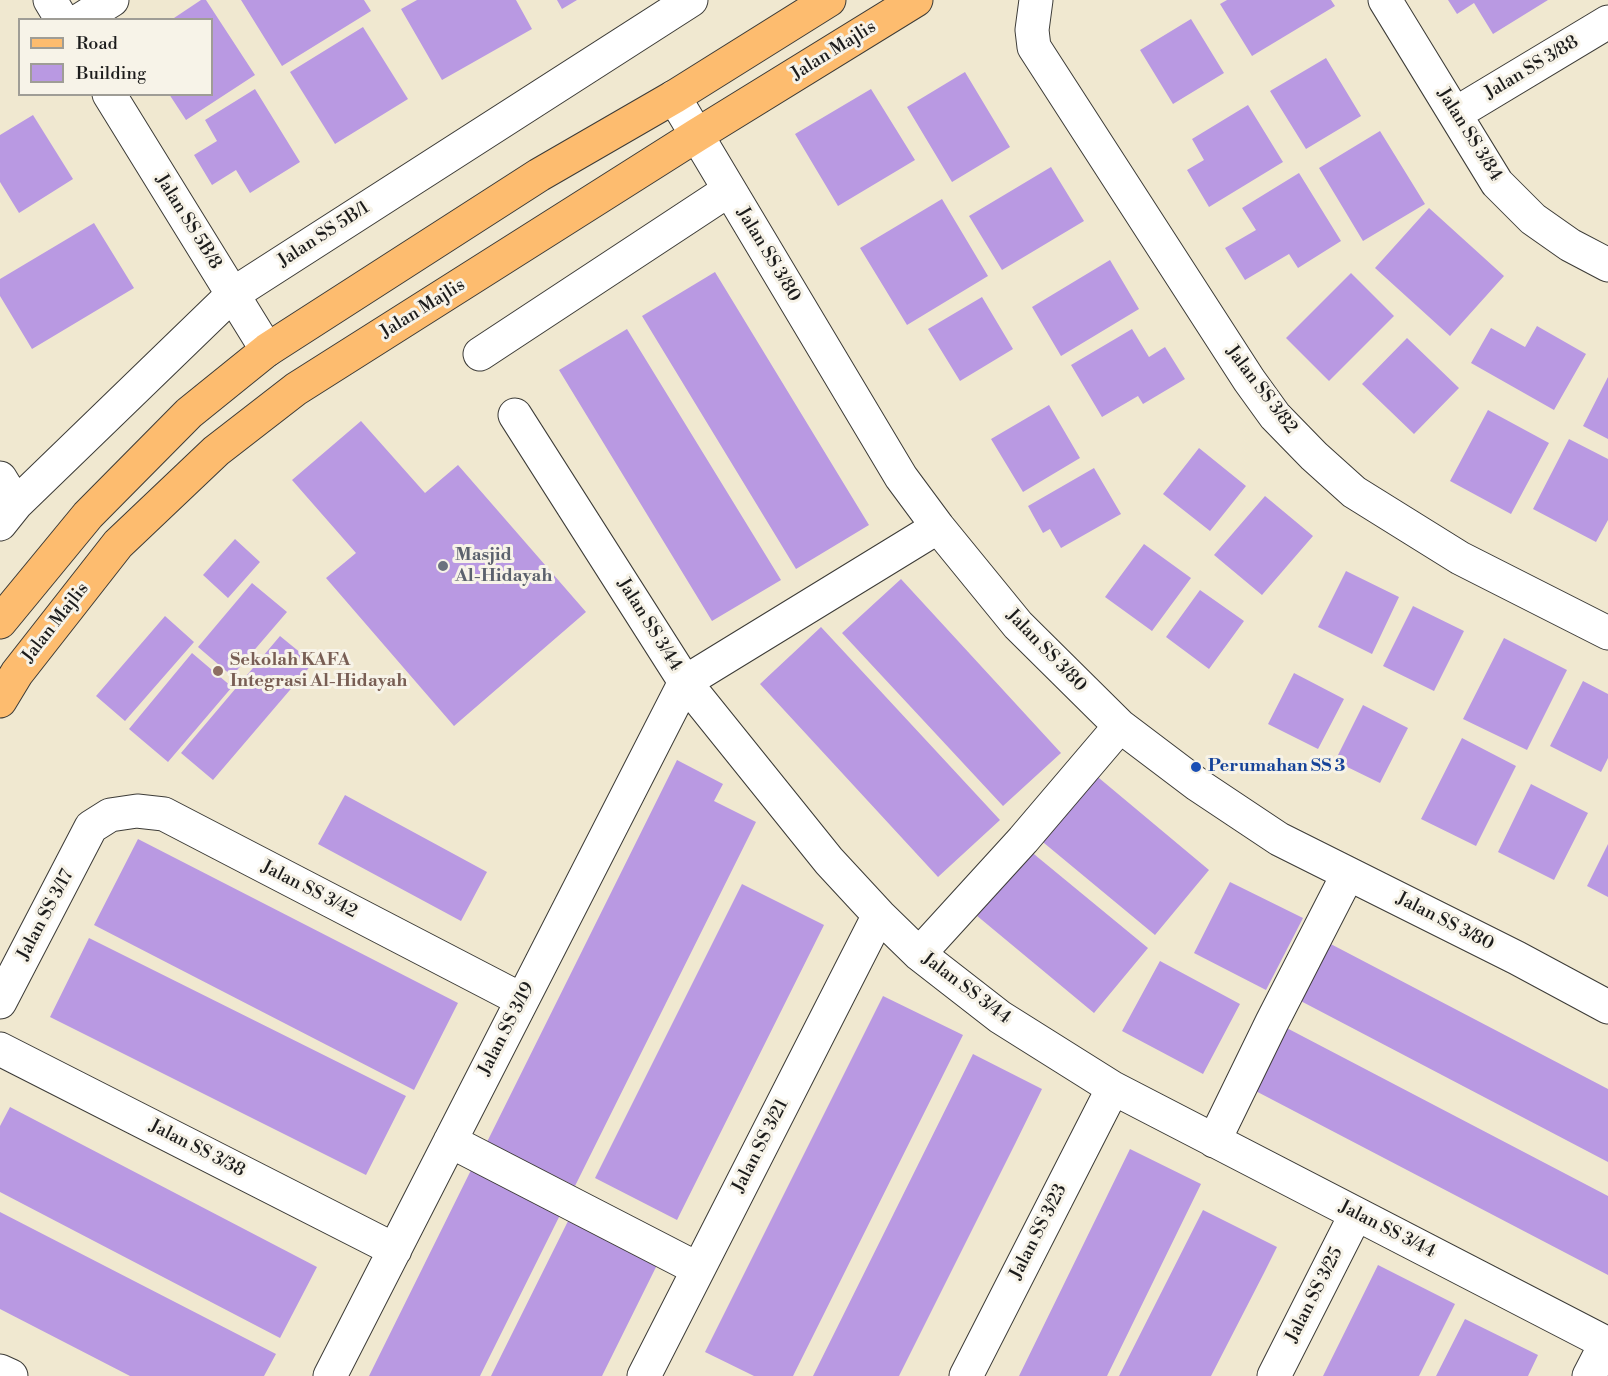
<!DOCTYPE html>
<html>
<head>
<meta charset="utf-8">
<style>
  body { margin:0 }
  #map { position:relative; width:1608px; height:1376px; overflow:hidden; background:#f0e8d0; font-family:"Libre Bodoni",serif }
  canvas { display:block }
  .legend { position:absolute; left:18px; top:18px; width:195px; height:78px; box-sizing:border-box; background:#f7f3e8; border:2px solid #9f9d96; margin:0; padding:8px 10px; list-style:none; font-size:18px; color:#1c1c1c }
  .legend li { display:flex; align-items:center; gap:12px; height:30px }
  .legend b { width:30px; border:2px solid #9f9d96 }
</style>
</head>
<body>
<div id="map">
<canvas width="1608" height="1376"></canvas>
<ul class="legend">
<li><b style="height:8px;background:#fdbc6f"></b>Road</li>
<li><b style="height:16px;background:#b999e2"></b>Building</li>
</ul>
</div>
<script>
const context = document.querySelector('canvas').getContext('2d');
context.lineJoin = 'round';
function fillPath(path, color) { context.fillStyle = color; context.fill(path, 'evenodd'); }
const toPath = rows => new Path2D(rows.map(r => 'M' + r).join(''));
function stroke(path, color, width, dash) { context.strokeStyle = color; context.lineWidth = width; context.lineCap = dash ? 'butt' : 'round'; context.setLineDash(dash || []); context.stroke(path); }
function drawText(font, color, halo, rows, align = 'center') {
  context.font = font + ' "Libre Bodoni",serif'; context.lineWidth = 6; context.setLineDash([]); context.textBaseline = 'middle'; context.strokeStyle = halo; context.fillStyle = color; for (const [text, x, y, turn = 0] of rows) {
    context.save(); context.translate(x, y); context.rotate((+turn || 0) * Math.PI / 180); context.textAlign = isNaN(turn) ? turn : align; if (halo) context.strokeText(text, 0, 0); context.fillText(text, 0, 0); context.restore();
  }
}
fillPath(toPath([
  [201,0,206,0,255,75,186,120,169,94,212,94,212,20,171,20],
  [241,0,364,0,371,11,282,66],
  [417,0,516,0,532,29,442,80,401,9],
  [557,0,577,0,562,9],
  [1227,0,1331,0,1335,6,1252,56,1220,4],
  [1448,0,1548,0,1493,34,1474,3,1457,14],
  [1191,19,1224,73,1173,104,1140,50],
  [363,27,408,99,335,144,290,72],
  [1326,58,1361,116,1306,149,1270,91],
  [965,72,1010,147,952,182,907,107],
  [255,89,300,162,250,193,236,170,212,185,194,155,217,141,205,120],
  [871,89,915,160,838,206,795,134],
  [1248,105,1283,162,1209,207,1187,170,1204,160,1192,139],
  [33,115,73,179,19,213,0,182,0,135],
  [1380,131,1425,204,1363,241,1319,168],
  [1051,167,1084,221,1002,270,969,216],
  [1299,173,1341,241,1298,268,1289,254,1245,280,1225,248,1256,230,1242,208],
  [942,199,988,276,907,325,860,248],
  [1429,208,1504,276,1450,336,1375,268],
  [94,223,134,288,32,349,0,296,0,279],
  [1110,260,1139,309,1061,356,1032,307],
  [715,272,869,525,796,569,642,316],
  [1351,273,1394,316,1329,381,1286,338],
  [982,297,1013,349,960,381,928,329],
  [1537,326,1586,354,1554,410,1471,363,1491,328,1525,347],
  [627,329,781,580,712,621,559,370],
  [1132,329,1149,357,1165,347,1185,379,1143,404,1138,396,1102,417,1071,365],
  [1407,338,1459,388,1414,434,1362,384],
  [1608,377,1608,439,1583,426],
  [1049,405,1080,458,1023,492,991,439],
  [1488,410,1549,443,1511,514,1450,481],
  [361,421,425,493,458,465,586,612,454,726,326,578,356,553,292,480],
  [1569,439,1608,459,1608,520,1596,542,1533,509],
  [1199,448,1246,486,1210,531,1163,494],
  [1094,468,1121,514,1061,548,1050,529,1043,533,1028,506],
  [1265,496,1313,536,1262,595,1214,555],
  [235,539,260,562,228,598,203,575],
  [1144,544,1191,578,1152,631,1105,597],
  [1346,571,1399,597,1372,654,1318,627],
  [901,579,1061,753,1003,806,842,633],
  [252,583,287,612,232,676,198,647],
  [1200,590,1244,621,1209,669,1166,637],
  [1413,606,1464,631,1434,691,1383,666],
  [165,616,194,642,125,721,96,696],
  [821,627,1000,820,938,877,760,684],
  [280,636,313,663,213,780,181,753],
  [1504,638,1567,670,1527,750,1463,719],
  [192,653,232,687,168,762,129,729],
  [1294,673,1344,699,1318,749,1268,724],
  [1583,681,1608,694,1608,758,1601,772,1550,746],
  [1363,705,1408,728,1380,783,1335,761],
  [1462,738,1516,766,1476,846,1421,819],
  [677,760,723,784,714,801,756,822,575,1186,487,1142],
  [1093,773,1209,870,1155,935,1038,838],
  [1531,784,1588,813,1554,880,1498,852],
  [345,795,487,872,461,921,318,844],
  [138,839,458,1003,414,1090,94,925],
  [1608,844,1608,897,1587,886],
  [1029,850,1148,948,1094,1013,976,915],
  [1230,882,1303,918,1266,990,1194,953],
  [742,884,824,925,677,1220,595,1178],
  [89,938,406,1096,366,1175,50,1017],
  [1325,941,1608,1089,1608,1162,1295,998],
  [1160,961,1240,1004,1203,1074,1122,1031],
  [883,996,963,1035,793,1376,754,1376,705,1352],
  [1281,1025,1608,1196,1608,1275,1248,1087],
  [973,1054,1042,1089,1015,1144,899,1376,813,1376],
  [10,1107,317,1267,280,1338,0,1192,0,1126],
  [1130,1149,1201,1184,1107,1376,1019,1376],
  [475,1162,564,1207,480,1376,369,1376],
  [1203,1210,1277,1247,1264,1273,1211,1376,1119,1376],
  [573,1211,658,1263,602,1376,491,1376],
  [0,1212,276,1354,264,1376,130,1376,0,1309],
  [1378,1265,1455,1304,1419,1376,1323,1376],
  [1465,1319,1538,1355,1528,1376,1436,1376]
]), '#b999e2');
const minor = toPath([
  [50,0,62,20],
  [1036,0,1032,30,1034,47,1249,380,1275,416,1314,456,1354,492,1460,558,1608,633],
  [1385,0,1497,183,1533,219,1570,245,1608,265],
  [80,20,112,0],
  [109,94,267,350],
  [674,97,901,477,938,527,1018,625,1120,726,1198,785,1279,839,1517,958,1608,1007],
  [1455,114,1608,22],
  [480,354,729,190],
  [515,415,685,682,829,861,879,915,919,954,1000,1017,1113,1088,1608,1344],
  [0,478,16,504],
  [0,524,16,504,233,294,691,0],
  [919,954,1023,840,1120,726],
  [0,1002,91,827,110,815,137,811,164,814,522,1000],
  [0,1049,395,1250],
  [450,1141,698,1269],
  [1214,1141,1272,1022,1348,874],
  [0,1371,11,1376],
  [330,1376,685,682,938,527],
  [644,1376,879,915],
  [966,1376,1113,1088],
  [1274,1376,1356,1214],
  [1589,1376,1606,1343]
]);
const major = toPath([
  [0,622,88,515,189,413,267,350,539,175,674,97,829,0],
  [0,701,17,673,118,544,216,451,296,389,697,135,916,0]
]);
stroke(minor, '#3c3b37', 35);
stroke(major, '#3c3b37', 35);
stroke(minor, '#fff', 33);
stroke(major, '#fdbc6f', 33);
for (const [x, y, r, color] of [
  [443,566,6,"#6b7280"],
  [218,671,6,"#8d6e63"],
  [1196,767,6,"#1a4fb4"]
]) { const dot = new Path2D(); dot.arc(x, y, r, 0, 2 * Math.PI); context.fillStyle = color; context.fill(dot); stroke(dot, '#f7f3e8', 2); }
drawText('18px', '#1c1c1c', '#f7f3e8', [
  ["Jalan Majlis",834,51,-32],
  ["Jalan SS 3/88",1532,68,-31],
  ["Jalan SS 3/84",1469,135,58],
  ["Jalan SS 5B/8",188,222,58],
  ["Jalan SS 5B/1",324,235,-33],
  ["Jalan SS 3/80",768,255,59],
  ["Jalan Majlis",423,309,-32],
  ["Jalan SS 3/82",1261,390,53],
  ["Jalan Majlis",56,623,-52],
  ["Jalan SS 3/44",649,625,58],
  ["Jalan SS 3/80",1046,651,46],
  ["Jalan SS 3/42",309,890,27],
  ["Jalan SS 3/17",46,915,-62],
  ["Jalan SS 3/80",1445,922,27],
  ["Jalan SS 3/44",966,989,37],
  ["Jalan SS 3/19",507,1029,-63],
  ["Jalan SS 3/21",761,1146,-63],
  ["Jalan SS 3/38",197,1149,27],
  ["Jalan SS 3/44",1387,1230,27],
  ["Jalan SS 3/23",1039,1232,-63],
  ["Jalan SS 3/25",1315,1295,-63]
]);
drawText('bold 18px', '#5b616d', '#f7f3e8', [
  ["Masjid",455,556],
  ["Al-Hidayah",455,577]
], 'left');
drawText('bold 18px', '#785e54', '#f7f3e8', [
  ["Sekolah KAFA",230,661],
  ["Integrasi Al-Hidayah",230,682]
], 'left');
drawText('bold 18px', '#164399', '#f7f3e8', [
  ["Perumahan SS 3",1208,767]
], 'left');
</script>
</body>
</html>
